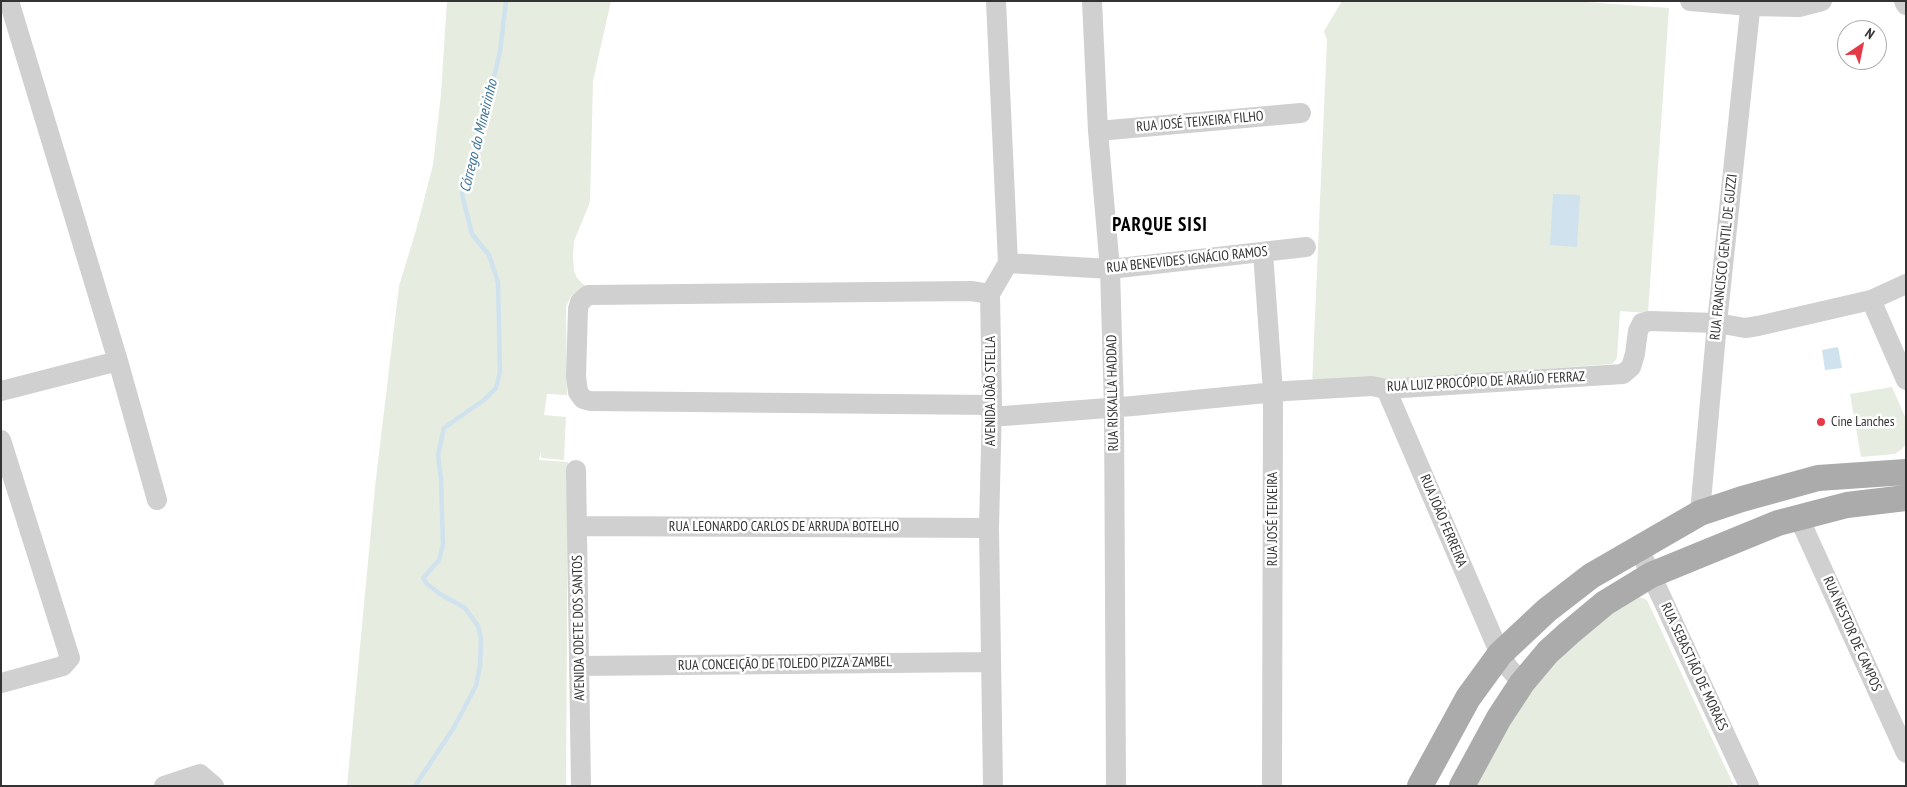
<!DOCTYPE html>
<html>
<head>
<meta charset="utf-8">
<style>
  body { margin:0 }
  #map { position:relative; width:1907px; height:787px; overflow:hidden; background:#fff; font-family:"PT Sans Narrow",sans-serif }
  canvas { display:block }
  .frame { position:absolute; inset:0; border:2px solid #333; pointer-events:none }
  .north { position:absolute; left:1837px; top:20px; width:50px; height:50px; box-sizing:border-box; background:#fff; border:1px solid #adadad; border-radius:50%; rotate:34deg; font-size:14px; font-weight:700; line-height:20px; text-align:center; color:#333 }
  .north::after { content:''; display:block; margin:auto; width:18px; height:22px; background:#e63946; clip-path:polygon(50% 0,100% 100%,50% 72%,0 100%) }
</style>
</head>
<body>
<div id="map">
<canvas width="1907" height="787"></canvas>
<div class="frame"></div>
<div class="north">N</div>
</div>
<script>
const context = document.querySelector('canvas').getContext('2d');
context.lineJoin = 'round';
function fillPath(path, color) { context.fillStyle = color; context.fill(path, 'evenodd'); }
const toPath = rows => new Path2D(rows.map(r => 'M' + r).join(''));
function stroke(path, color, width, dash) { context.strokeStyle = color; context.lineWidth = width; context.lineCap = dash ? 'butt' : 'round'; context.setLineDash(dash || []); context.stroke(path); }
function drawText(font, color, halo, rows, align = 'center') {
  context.font = font + ' "PT Sans Narrow",sans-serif'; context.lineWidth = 5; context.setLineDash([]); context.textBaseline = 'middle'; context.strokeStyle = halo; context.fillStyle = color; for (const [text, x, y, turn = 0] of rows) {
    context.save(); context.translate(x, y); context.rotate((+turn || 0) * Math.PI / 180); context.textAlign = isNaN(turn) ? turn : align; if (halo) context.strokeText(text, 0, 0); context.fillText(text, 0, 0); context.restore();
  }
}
fillPath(toPath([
  [447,1,611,1,593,81,590,202,574,241,573,256,574,271,577,278,585,286,571,296,566,307,567,395,547,394,544,415,566,417,564,460,541,458,541,451,539,460,568,462,566,786,347,786,375,487,399,286,417,227,433,165,441,94],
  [1342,1,1572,1,1669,8,1648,313,1620,311,1617,358,1612,364,1312,386,1327,40,1324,31],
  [1892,387,1906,419,1906,444,1903,448,1895,454,1861,457,1850,394],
  [1639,597,1647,600,1734,786,1472,786,1540,676,1555,661,1627,601]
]), '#e6ecdf');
fillPath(toPath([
  [1553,194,1580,195,1577,247,1550,245],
  [1838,347,1842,368,1825,370,1822,350]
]), '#cfe2ee');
stroke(toPath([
  [415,786,453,729,476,686,480,666,481,639,478,626,465,608,440,594,427,584,423,578,439,560,443,545,441,479,438,455,444,428,484,400,496,388,500,372,498,282,489,255,472,234,462,194,485,114,500,52,506,1]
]), '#cfe2ee', 4.5);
stroke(toPath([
  [9,1,118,361,157,500],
  [1092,1,1098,131,1110,269,1114,407,1116,786],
  [1690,1,1750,6,1799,7,1822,1],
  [1904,1,1906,5],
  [1098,131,1301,113],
  [1263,253,1273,392,1272,786],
  [1008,263,1110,269,1306,247],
  [990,294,971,291,588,295,580,302,578,309,576,376,578,392,583,399,590,401,992,405],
  [1871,300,1906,380],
  [1386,389,1500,654,1508,667,1522,683],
  [1,391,118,361],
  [991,415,1004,416,1133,406,1286,391,1372,386,1386,389,1623,374,1631,367,1635,354,1638,331,1642,323,1650,321,1717,323,1745,328,1758,326,1871,300,1906,284],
  [1,440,70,658,63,666,1,683],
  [576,470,581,786],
  [1700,513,1717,323,1751,1],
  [1796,517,1804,529,1906,753],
  [578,526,989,528],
  [1639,549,1749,786],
  [580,666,991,662],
  [164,786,200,774,214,786],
  [993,786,989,528,992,405,990,294,1008,263,996,1]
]), '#d0d0d0', 20);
stroke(toPath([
  [1420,786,1468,698,1500,654,1547,610,1591,576,1700,513,1742,499,1818,478,1906,472],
  [1462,786,1499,718,1522,683,1548,652,1569,633,1605,603,1651,575,1778,523,1847,505,1906,498]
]), '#ababab', 26);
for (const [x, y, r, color] of [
  [1821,422,5,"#e63946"]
]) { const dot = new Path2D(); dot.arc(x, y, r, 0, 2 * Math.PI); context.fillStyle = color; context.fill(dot); stroke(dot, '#fff', 2); }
drawText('14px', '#333', '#fff', [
  ["RUA JOSÉ TEIXEIRA FILHO",1200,122,-5],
  ["RUA FRANCISCO GENTIL DE GUZZI",1724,257,-84],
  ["RUA BENEVIDES IGNÁCIO RAMOS",1187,260,-6],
  ["RUA LUIZ PROCÓPIO DE ARAÚJO FERRAZ",1486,382,-3],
  ["AVENIDA JOÃO STELLA",991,391,-90],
  ["RUA RISKALLA HADDAD",1113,393,-91],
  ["RUA JOSÉ TEIXEIRA",1273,519,-90],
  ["RUA JOÃO FERREIRA",1443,521,67],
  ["RUA LEONARDO CARLOS DE ARRUDA BOTELHO",784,527],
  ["AVENIDA ODETE DOS SANTOS",579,628,-91],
  ["RUA NESTOR DE CAMPOS",1852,634,66],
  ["RUA CONCEIÇÃO DE TOLEDO PIZZA ZAMBEL",785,664,-1],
  ["RUA SEBASTIÃO DE MORAES",1694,667,65]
]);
drawText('14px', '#333', '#fff', [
  ["Cine Lanches",1831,422]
], 'left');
drawText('italic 15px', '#3f7597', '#fff', [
  ["Córrego do Mineirinho",479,136,-76]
]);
context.letterSpacing = '1px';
drawText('bold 19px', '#000', '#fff', [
  ["PARQUE SISI",1160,226]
]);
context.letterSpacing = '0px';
</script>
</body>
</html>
